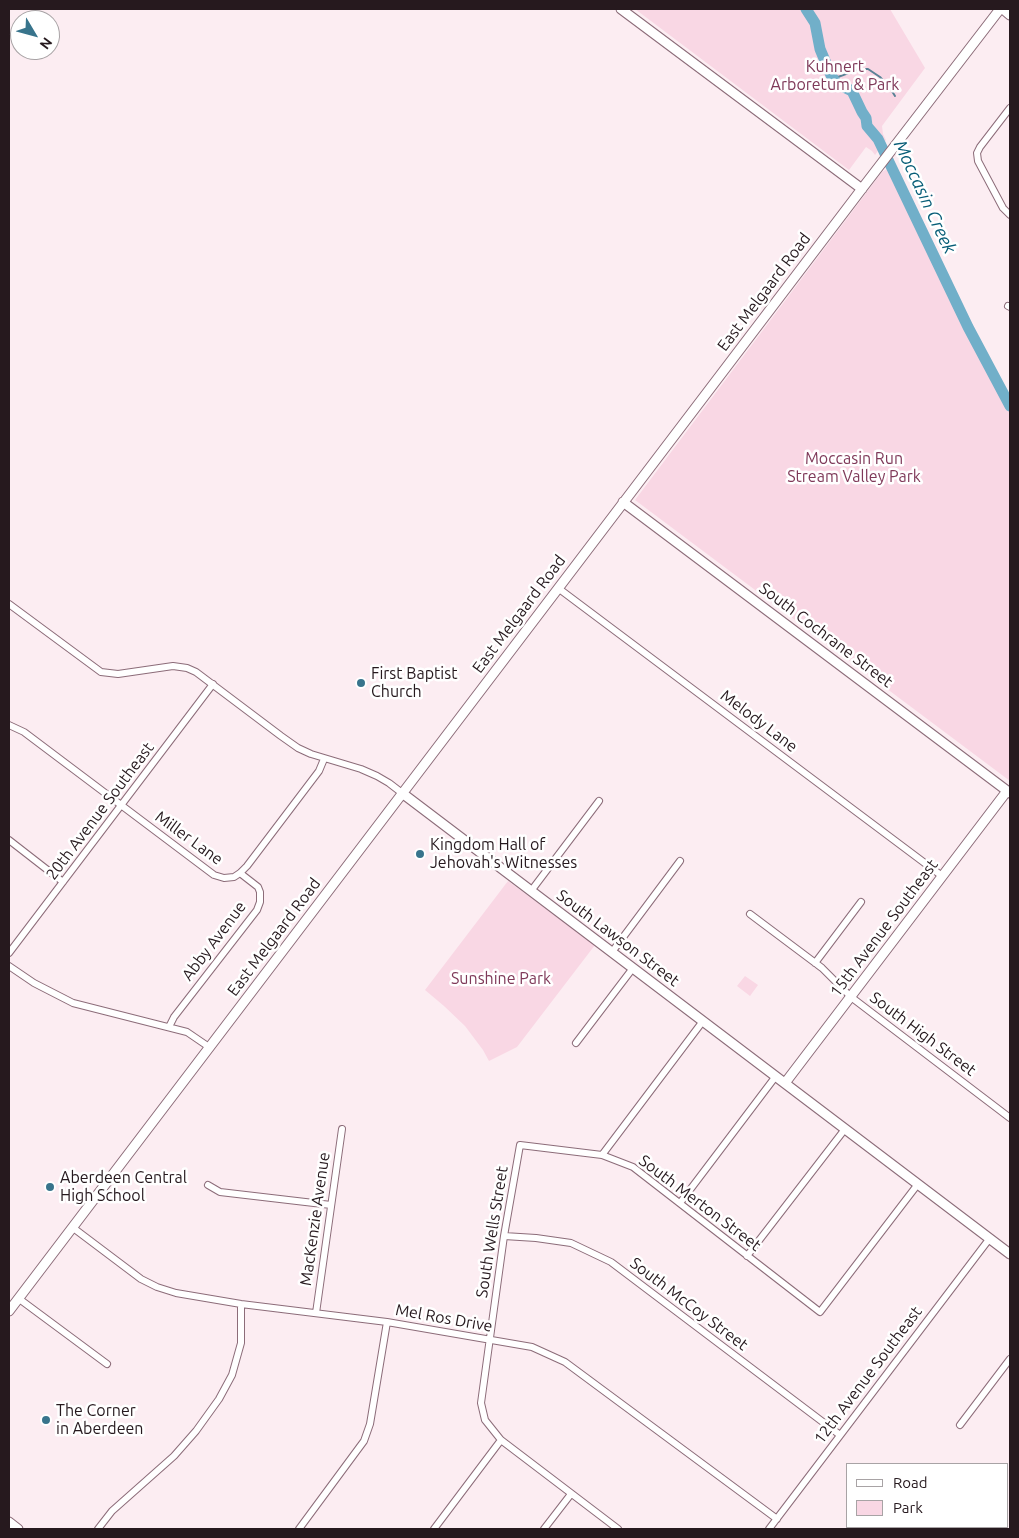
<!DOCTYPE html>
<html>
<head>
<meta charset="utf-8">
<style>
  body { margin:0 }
  #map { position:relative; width:1019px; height:1538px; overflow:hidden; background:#fcedf2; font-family:Ubuntu,sans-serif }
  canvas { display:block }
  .frame { position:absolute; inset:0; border:10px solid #26191e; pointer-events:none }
  .legend { position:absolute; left:846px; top:1463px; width:162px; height:65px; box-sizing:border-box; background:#fff; border:1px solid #a8a3a5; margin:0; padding:6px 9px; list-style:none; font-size:15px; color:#26191e }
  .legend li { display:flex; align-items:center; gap:10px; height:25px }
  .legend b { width:25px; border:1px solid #a8a3a5 }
  .north { position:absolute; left:10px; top:10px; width:50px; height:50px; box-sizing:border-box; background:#fff; border:1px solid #a8a3a5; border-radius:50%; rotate:127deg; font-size:14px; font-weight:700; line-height:20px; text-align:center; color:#26191e }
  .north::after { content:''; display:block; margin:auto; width:18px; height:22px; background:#38748c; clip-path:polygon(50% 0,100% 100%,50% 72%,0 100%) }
</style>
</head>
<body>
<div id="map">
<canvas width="1019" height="1538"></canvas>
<div class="frame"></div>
<ul class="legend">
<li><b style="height:6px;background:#fff"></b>Road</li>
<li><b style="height:14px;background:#f9d7e4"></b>Park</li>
</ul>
<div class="north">N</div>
</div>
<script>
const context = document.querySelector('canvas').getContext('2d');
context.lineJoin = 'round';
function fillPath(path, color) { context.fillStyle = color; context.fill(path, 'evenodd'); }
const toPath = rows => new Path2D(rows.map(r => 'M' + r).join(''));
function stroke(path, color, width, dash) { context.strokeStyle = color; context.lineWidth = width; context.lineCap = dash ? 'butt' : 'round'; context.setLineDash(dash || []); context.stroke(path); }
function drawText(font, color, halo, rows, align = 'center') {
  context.font = font + ' Ubuntu,sans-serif'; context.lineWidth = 5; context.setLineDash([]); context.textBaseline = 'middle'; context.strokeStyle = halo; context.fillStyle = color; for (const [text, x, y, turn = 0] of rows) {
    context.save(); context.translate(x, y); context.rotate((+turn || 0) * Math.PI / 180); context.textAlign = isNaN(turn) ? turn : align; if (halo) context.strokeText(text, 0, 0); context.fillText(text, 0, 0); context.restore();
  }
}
fillPath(toPath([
  [635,9,890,9,925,68,882,126,883,134,886,140,875,155,872,151,866,147,849,170],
  [892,166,968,327,1010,406,1010,781,635,500,882,172],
  [508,881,595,945,517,1047,489,1061,483,1050,465,1026,444,1006,425,990],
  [745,976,758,985,750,996,737,986]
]), '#f9d7e4');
stroke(toPath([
  [831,75,838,77,859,69,868,69,880,77,890,88,895,96]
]), '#5a8296', 2);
stroke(toPath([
  [806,9,815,23,820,49,831,75,836,83,852,91,862,112,866,118,867,126,878,139,968,327,1010,406]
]), '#71afc9', 11);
const street = toPath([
  [1010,108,980,147,977,153,978,161,1003,208,1010,215],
  [1008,306,1010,307],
  [558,588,942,876],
  [9,604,101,672,118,674,173,666,187,668,196,672,281,736,298,748,311,754,361,769,377,776,389,783,402,793],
  [9,725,24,732,214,875,224,878,234,877,240,873,247,866,319,771,324,759],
  [9,840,63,882],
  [531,891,599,801],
  [750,914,822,968,851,997,1010,1118],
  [612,952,680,861],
  [9,953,213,684],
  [815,963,861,902],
  [9,966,34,983,73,1003,187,1032,209,1047],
  [169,1027,174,1017,257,910,260,902,260,892,258,887,240,873],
  [576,1043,633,968],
  [602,1155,703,1021],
  [208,1185,220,1192,331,1205],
  [680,1203,776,1076],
  [72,1227,141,1279,157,1287,176,1293,241,1304,387,1322,532,1347,565,1362,777,1519],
  [504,1236,536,1238,571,1243,611,1262,840,1435],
  [747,1256,845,1129],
  [18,1298,107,1364],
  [316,1313,342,1129],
  [960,1425,1010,1359],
  [970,1527,973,1529],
  [98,1529,112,1511,174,1456,196,1431,219,1399,232,1375,241,1343,241,1304],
  [299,1529,364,1441,370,1424,387,1322],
  [434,1529,501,1440],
  [544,1529,571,1494],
  [618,1529,501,1440,485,1420,481,1403,504,1236,520,1145,602,1155,633,1167,820,1312,918,1184],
  [769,1529,990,1238],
  [912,1529,914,1527]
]);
const secondary = toPath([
  [621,9,862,189],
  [1003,9,1010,15],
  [623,502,1010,793],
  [402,793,1010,1254],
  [785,1083,1007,791],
  [9,1311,864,186,1000,9],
  [9,1522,18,1529]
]);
stroke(street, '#8c6c79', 8);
stroke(secondary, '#8c6c79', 11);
stroke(street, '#fff', 6);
stroke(secondary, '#fff', 9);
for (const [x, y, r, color] of [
  [361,683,5,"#38748c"],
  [420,854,5,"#38748c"],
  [50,1187,5,"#38748c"],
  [46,1420,5,"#38748c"]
]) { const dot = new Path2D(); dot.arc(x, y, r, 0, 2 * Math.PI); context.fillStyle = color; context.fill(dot); stroke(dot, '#fff', 2); }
drawText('16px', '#7f3959', '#fff', [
  ["Kuhnert",835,67],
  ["Arboretum & Park",835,85],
  ["Moccasin Run",854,459],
  ["Stream Valley Park",854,477],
  ["Sunshine Park",501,979]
]);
drawText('16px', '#26191e', '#fff', [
  ["East Melgaard Road",764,292,-53],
  ["East Melgaard Road",519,614,-53],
  ["South Cochrane Street",826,635,37],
  ["Melody Lane",759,721,37],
  ["20th Avenue Southeast",100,811,-53],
  ["Miller Lane",189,838,36],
  ["15th Avenue Southeast",884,928,-53],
  ["East Melgaard Road",274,937,-53],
  ["South Lawson Street",618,938,37],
  ["Abby Avenue",214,941,-53],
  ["South High Street",923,1034,37],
  ["South Merton Street",700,1203,37],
  ["MacKenzie Avenue",315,1219,-82],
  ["South Wells Street",492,1232,-81],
  ["South McCoy Street",689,1304,37],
  ["Mel Ros Drive",444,1318,10],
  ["12th Avenue Southeast",868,1375,-53]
]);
drawText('16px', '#26191e', '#fff', [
  ["First Baptist",371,674],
  ["Church",371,692],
  ["Kingdom Hall of",430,845],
  ["Jehovah's Witnesses",430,863],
  ["Aberdeen Central",60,1178],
  ["High School",60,1196],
  ["The Corner",56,1411],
  ["in Aberdeen",56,1429]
], 'left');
drawText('italic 18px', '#075d77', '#fff', [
  ["Moccasin Creek",925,197,65]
]);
</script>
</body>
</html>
